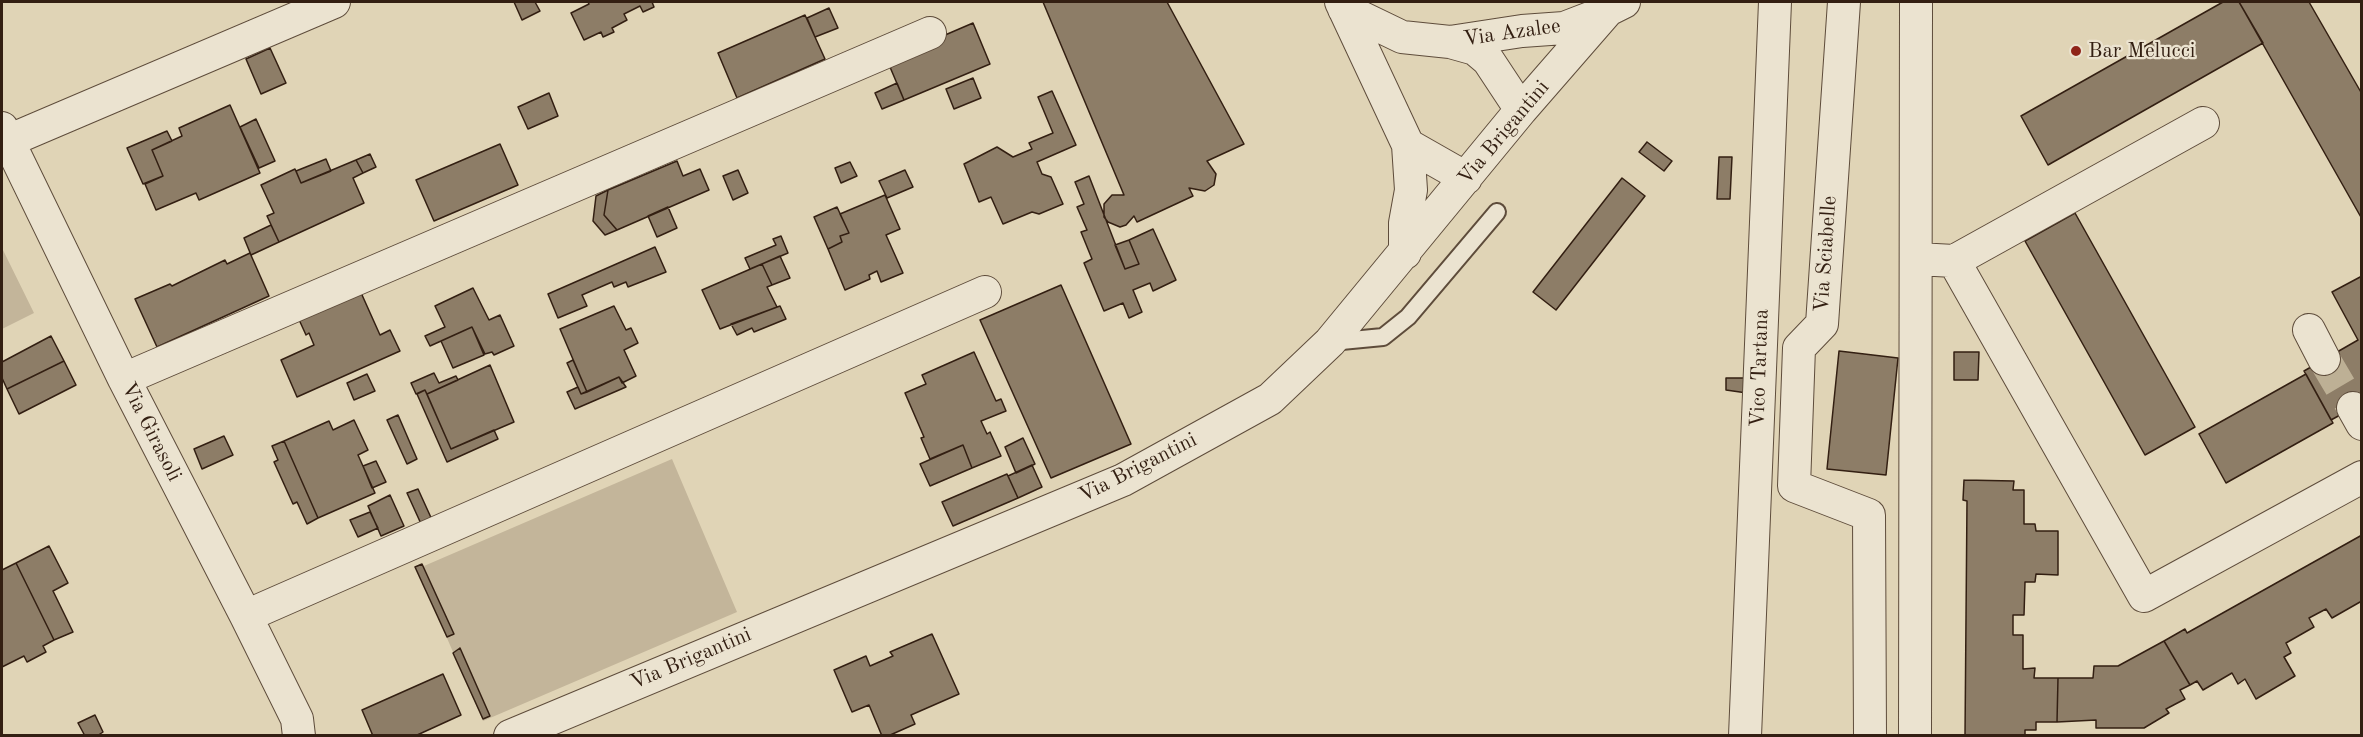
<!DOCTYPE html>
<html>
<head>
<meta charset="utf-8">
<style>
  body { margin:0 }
  #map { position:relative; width:2363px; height:737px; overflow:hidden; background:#e0d4b6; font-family:"Old Standard TT",serif }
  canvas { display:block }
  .frame { position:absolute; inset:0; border:3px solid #331f12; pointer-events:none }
</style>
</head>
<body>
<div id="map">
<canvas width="2363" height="737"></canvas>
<div class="frame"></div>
</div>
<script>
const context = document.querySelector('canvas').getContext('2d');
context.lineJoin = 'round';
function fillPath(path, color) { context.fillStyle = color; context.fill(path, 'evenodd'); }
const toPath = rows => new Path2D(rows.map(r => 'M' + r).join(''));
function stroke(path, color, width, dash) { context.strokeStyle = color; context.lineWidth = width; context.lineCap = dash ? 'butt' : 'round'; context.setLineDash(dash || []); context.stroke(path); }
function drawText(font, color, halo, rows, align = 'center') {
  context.font = font + ' "Old Standard TT",serif'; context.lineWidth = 4.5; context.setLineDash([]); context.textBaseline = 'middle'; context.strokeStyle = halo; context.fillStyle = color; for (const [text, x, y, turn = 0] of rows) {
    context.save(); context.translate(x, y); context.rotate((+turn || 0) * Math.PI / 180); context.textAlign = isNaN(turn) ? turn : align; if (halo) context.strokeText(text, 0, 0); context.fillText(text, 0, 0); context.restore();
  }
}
fillPath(toPath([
  [2,248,34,313,2,329],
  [672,459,737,612,483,721,417,569]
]), '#c3b59a');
const building = toPath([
  [514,2,535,2,540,11,522,20,514,2],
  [588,2,652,2,654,7,643,12,640,6,624,14,627,20,612,28,614,32,603,37,601,32,584,40,571,13,589,4,588,2],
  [1043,2,1167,2,1244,144,1207,161,1216,174,1214,185,1205,191,1189,188,1193,196,1137,222,1134,216,1126,225,1120,227,1108,222,1104,217,1104,204,1112,195,1124,195,1043,2],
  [2223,2,2239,2,2263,43,2048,165,2021,116,2223,2],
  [2239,2,2309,2,2362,94,2362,219,2239,2],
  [829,8,838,28,815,37,807,18,829,8],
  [805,15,825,59,737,98,718,53,805,15],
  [973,23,990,64,904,100,887,60,973,23],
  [270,48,286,83,261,94,246,59,270,48],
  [973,78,981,98,954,109,946,89,973,78],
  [897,83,904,100,882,109,875,93,897,83],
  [1052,91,1076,145,1037,162,1042,174,1051,177,1063,204,1039,214,1032,212,1003,224,991,197,979,202,964,164,997,147,1013,157,1032,149,1029,143,1053,133,1038,97,1052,91],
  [549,93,558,116,528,129,518,107,549,93],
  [230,105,260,173,199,200,196,193,156,210,145,184,163,176,152,150,182,136,179,128,230,105],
  [256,119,275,161,259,168,240,127,256,119],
  [167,131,172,141,152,150,163,176,143,184,127,148,167,131],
  [1647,142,1672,161,1664,171,1639,152,1647,142],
  [500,144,518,185,434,221,416,180,500,144],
  [370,154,376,167,363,173,356,160,370,154],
  [1719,157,1732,157,1730,199,1717,199,1719,157],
  [326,159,331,171,301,183,296,171,326,159],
  [356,160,363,173,353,178,364,203,279,242,267,216,274,213,261,185,295,169,301,183,356,160],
  [677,161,683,176,700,169,709,190,617,230,604,215,608,190,677,161],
  [850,162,857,176,841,183,835,168,850,162],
  [738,170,748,193,733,200,723,176,738,170],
  [905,170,913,187,887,198,879,181,905,170],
  [1089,176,1125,269,1139,264,1129,240,1153,229,1176,280,1153,291,1150,283,1133,290,1142,312,1129,318,1123,303,1104,311,1084,263,1092,259,1081,232,1087,230,1077,207,1084,204,1075,182,1089,176],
  [1622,178,1645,196,1556,310,1533,292,1622,178],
  [608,190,604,215,617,230,605,235,593,221,596,196,608,190],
  [885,195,900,229,886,235,903,273,881,282,877,271,869,275,870,279,845,290,828,249,842,242,840,236,849,233,840,214,885,195],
  [668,207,677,228,657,237,648,216,668,207],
  [837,207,849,233,840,236,842,242,828,249,814,217,837,207],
  [2075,213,2195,427,2145,455,2025,241,2075,213],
  [271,225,279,242,251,255,244,238,271,225],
  [781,236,788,253,750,269,745,258,776,245,773,239,781,236],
  [1129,240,1139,264,1125,269,1115,245,1129,240],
  [655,247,666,272,628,287,626,282,614,287,612,282,582,295,587,306,558,318,548,294,655,247],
  [250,253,269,296,157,347,135,299,170,284,172,286,225,260,227,264,250,253],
  [780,256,790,278,772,285,762,264,780,256],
  [762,264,772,285,767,287,777,307,720,329,702,290,762,264],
  [2362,276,2362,403,2331,420,2304,371,2358,340,2332,292,2362,276],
  [1061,285,1131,444,1051,478,980,320,1061,285],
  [358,286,380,335,390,330,400,351,297,397,281,360,314,345,309,333,306,335,296,313,358,286],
  [473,288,489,320,500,315,514,346,494,355,492,352,485,354,472,327,430,346,425,336,445,327,435,306,473,288],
  [614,306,626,330,631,328,638,343,624,350,636,376,622,383,619,377,587,392,560,329,614,306],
  [780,306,786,319,754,332,752,328,737,335,731,324,780,306],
  [472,327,484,355,453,368,441,341,472,327],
  [51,336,64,361,7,389,2,378,2,362,51,336],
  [1839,351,1898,358,1886,475,1827,469,1839,351],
  [974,352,996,401,1001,399,1006,411,981,421,987,434,990,432,1001,456,972,468,963,445,930,459,921,438,924,437,905,393,926,384,922,375,974,352],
  [1954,352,1979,352,1978,380,1954,380,1954,352],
  [573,360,587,392,581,394,567,363,573,360],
  [64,361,76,385,19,414,7,389,64,361],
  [490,365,514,422,451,449,427,394,490,365],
  [434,373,439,383,456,376,458,380,427,394,425,390,416,394,411,383,434,373],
  [367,374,375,391,354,400,347,383,367,374],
  [2306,374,2333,423,2226,483,2199,434,2306,374],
  [619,377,626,387,575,409,567,392,578,387,581,394,619,377],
  [1726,378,1747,378,1747,393,1726,390,1726,378],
  [425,390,451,449,494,430,498,439,447,462,417,394,425,390],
  [398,415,417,459,407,464,387,420,398,415],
  [354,420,368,450,358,455,375,493,318,518,284,441,329,421,333,430,354,420],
  [224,436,233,455,202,469,194,449,224,436],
  [1023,438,1035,464,1016,473,1005,447,1023,438],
  [284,441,318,518,307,524,297,502,293,504,274,462,278,460,272,446,284,441],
  [963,445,972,468,930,486,920,464,963,445],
  [376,461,386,482,372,488,363,466,376,461],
  [1032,465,1042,487,1018,498,1008,476,1032,465],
  [1007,474,1018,498,953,526,942,502,1007,474],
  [1964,480,2014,481,2013,490,2024,490,2024,524,2035,524,2036,531,2058,531,2058,575,2036,574,2035,582,2025,582,2024,615,2013,615,2013,635,2023,635,2023,669,2035,668,2034,678,2058,678,2057,722,2036,722,2036,730,2025,730,2025,736,1965,736,1967,501,1963,500,1964,480],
  [418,489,433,522,422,526,407,493,418,489],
  [390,495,404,526,381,536,368,506,390,495],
  [370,512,378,528,358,537,350,520,370,512],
  [2362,535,2362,604,2360,602,2332,618,2326,609,2309,618,2314,627,2286,643,2291,653,2284,657,2295,676,2256,699,2245,679,2238,684,2232,673,2203,690,2197,681,2190,685,2164,641,2185,629,2187,633,2362,535],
  [49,546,68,583,53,591,73,632,54,640,16,563,49,546],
  [16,563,54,640,43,646,46,652,27,662,24,656,2,667,2,570,16,563],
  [422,564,454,634,447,637,415,567,422,564],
  [932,634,959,694,911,715,915,724,888,736,882,736,869,705,852,712,834,670,866,656,870,666,893,656,890,652,932,634],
  [2164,641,2190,685,2180,690,2185,699,2166,709,2169,713,2144,728,2096,728,2096,720,2057,722,2058,678,2093,678,2094,666,2118,666,2164,641],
  [460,648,490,716,483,719,453,653,460,648],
  [443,674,461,715,415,736,373,736,362,710,443,674],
  [95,715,103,732,97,736,85,736,78,723,95,715]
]);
fillPath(building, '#8d7d67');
stroke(building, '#331f12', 1.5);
stroke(toPath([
  [2324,359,2353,408]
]), '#bdb095', 32, [32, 16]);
const service = toPath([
  [1331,342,1383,337,1408,317,1497,212]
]);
const minor = toPath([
  [1341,2,1408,145,1411,190,1405,223,1405,253],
  [1844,2,1822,324,1799,348,1794,486,1869,515,1870,736],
  [1344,9,1402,37,1450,42,1522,31,1564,28,1603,13],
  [1450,42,1475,49,1488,60,1521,110],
  [2,128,124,379,246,616,297,719,299,736],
  [8,141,334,2],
  [1408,145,1466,178],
  [1917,259,1954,261,2144,596,2362,477],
  [1954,261,2203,123],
  [2309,330,2324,359],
  [124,379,930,33],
  [2353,408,2362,424],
  [246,616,985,292],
  [510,736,1123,480,1270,399,1330,342,1521,110,1608,10,1624,2],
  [1745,736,1775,2],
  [1915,736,1916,2]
]);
stroke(service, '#5e4c3b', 20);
stroke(minor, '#5e4c3b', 34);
stroke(service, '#ebe3d0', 16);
stroke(minor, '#ebe3d0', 32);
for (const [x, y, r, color] of [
  [2076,51,6,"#8f2418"]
]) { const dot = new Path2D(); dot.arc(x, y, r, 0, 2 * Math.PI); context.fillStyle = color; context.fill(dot); stroke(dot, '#ebe3d0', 2); }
drawText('21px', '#331f12', '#ebe3d0', [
  ["Via Azalee",1512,33,-8],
  ["Via Brigantini",1504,133,-50],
  ["Via Sciabelle",1826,254,-86],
  ["Vico Tartana",1760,368,-88],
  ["Via Girasoli",151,432,63],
  ["Via Brigantini",1138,468,-27],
  ["Via Brigantini",691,659,-23]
]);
drawText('21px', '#331f12', '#ebe3d0', [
  ["Bar Melucci",2088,51]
], 'left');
</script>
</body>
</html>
